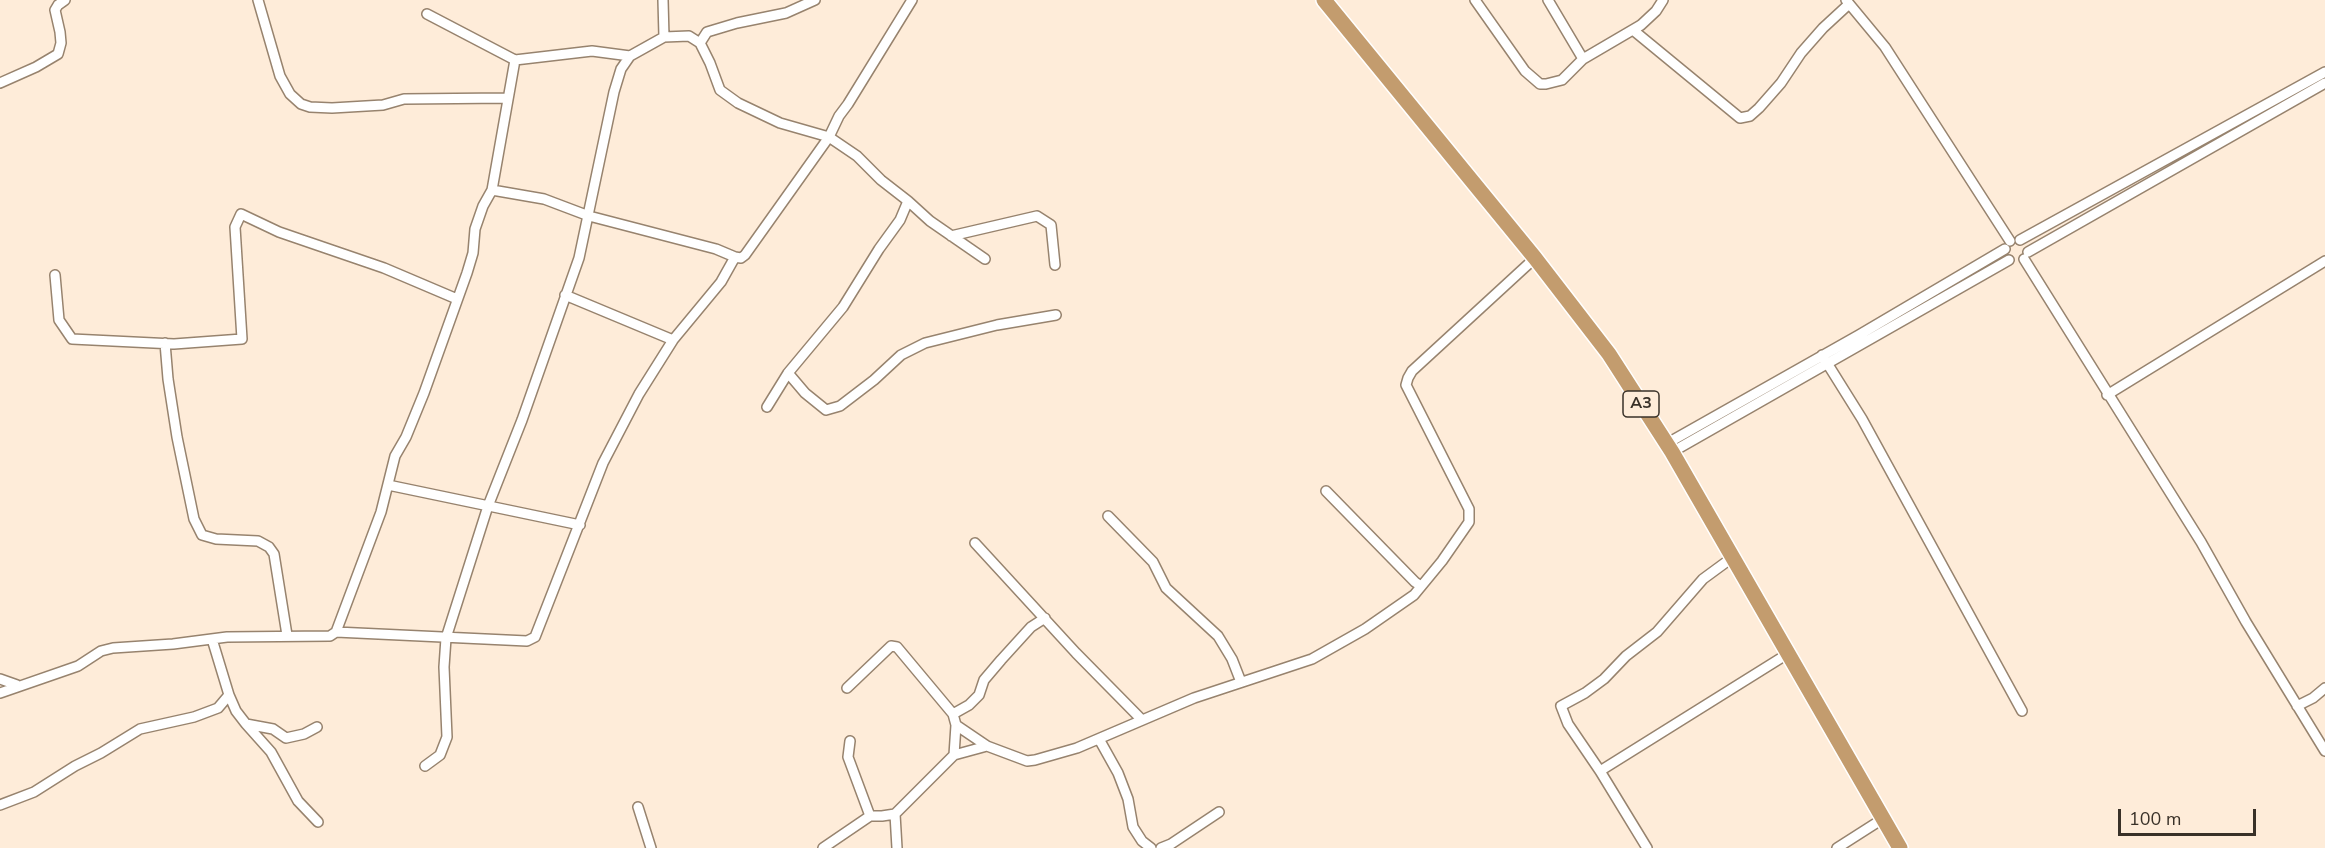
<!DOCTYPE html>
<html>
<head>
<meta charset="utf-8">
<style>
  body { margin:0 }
  #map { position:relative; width:2325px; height:848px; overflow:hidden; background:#feecd9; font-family:"Nunito Sans",sans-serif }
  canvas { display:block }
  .scale { position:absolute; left:2118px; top:809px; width:138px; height:27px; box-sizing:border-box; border:3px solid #393128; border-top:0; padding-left:8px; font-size:18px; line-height:21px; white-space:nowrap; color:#393128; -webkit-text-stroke:4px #feecd9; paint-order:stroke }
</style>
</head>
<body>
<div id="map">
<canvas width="2325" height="848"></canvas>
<div class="scale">100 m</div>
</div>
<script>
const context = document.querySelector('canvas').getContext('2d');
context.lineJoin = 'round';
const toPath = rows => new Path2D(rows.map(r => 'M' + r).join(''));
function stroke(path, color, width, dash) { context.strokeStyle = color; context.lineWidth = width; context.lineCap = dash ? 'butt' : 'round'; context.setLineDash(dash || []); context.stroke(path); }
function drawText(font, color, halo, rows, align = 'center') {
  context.font = font + ' "Nunito Sans",sans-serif'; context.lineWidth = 6; context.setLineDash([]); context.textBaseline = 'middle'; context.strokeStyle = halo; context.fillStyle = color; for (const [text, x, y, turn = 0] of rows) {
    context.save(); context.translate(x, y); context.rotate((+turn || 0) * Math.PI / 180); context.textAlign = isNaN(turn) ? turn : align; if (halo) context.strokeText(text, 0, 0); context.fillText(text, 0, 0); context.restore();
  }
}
const minor = toPath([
  [258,0,280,76,290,94,301,104,310,107,332,108,383,105,404,99,507,98],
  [1475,0,1525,71,1540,84,1546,84,1562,80,1583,59,1641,25,1656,11,1663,0],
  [1548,0,1583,59],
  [1846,0,1885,47,2010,241],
  [427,14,515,60,592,51,630,56],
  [1633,30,1740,118,1750,116,1759,108,1781,83,1801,53,1823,28,1849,4],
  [700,43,707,32,737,23,786,13,815,0],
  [0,83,36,67,58,54,61,43,60,32,55,10,58,5,65,0],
  [492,190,544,199,589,216,716,249,735,257,741,258,745,255,829,137,780,123,738,103,720,90,710,63,700,43,689,36,664,37,663,0],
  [908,201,930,221,985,259],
  [951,236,1037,216,1051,225,1055,265],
  [2020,240,2325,72],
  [2028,252,2325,83],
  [2024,259,2201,542,2246,622,2325,751],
  [55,275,59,320,72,339,174,344,242,339,235,227,241,214,279,232,384,268,457,299],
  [565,295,673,340],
  [165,343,168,379,177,437,194,519,202,535,216,539,258,541,269,547,274,554,287,635],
  [1822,355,1862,419,2022,711],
  [788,373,805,393,826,410,840,406,874,380,901,355,925,343,997,325,1056,315],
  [2107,395,2325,261],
  [767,407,788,373,843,307,879,249,900,220,908,201,881,180,857,156,829,137,839,116,848,104,912,0],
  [1666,444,1859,335,2005,249],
  [1672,452,2009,260],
  [388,485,580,525],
  [1326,491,1415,582,1421,586],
  [1108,516,1153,562,1166,588,1218,636,1232,659,1241,682],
  [975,543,1076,653,1142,720],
  [336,632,527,641,535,637,603,463,639,394,673,340,721,282,735,257],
  [212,639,229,695],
  [0,679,17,685],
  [847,688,891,646,897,647,953,714,956,725,987,746,1027,761,1035,760,1077,748,1194,698,1312,659,1365,629,1414,595,1442,561,1469,522,1469,509,1406,385,1408,378,1412,371,1535,258],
  [0,693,78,666,101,651,113,648,173,644,227,637,330,636,336,632,381,512,395,456,406,437,424,393,467,273,473,253,475,229,483,206,492,190,515,60],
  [2297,706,2313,698,2325,688],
  [953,714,969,705,979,695,984,680,1001,660,1031,627,1045,618],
  [246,724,271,752,298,801,318,822],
  [1099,739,1118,773,1128,799,1133,827,1142,841,1151,848],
  [850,741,848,757,870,816,882,816,895,814,954,755,956,725],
  [954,755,987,746],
  [425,766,440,755,447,737,444,667,446,638,488,506,522,420,579,258,614,92,621,69,630,56,664,37],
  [1600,771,1789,653],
  [0,805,34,792,75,766,101,753,140,729,194,717,218,708,229,695,236,711,246,724,273,729,286,738,304,734,317,727],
  [638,807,651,848],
  [895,814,897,848],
  [823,848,870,816],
  [1161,848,1171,844,1219,812],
  [1647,848,1600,771,1568,724,1561,706,1585,693,1604,679,1626,656,1657,632,1703,579,1733,557],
  [1837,848,1884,818]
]);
const trunk = toPath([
  [1324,0,1535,258,1609,354,1672,452,1900,848]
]);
stroke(minor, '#97836e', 12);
stroke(trunk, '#fff', 18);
stroke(minor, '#fff', 9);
stroke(trunk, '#c39c6e', 15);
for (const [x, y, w] of [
  [1641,404,36]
]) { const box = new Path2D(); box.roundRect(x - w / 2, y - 13, w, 26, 4.5); context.fillStyle = '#feecd9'; context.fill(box); stroke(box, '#393128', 1.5); }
drawText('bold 16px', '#393128', null, [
  ["A3",1641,404]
]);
</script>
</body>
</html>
